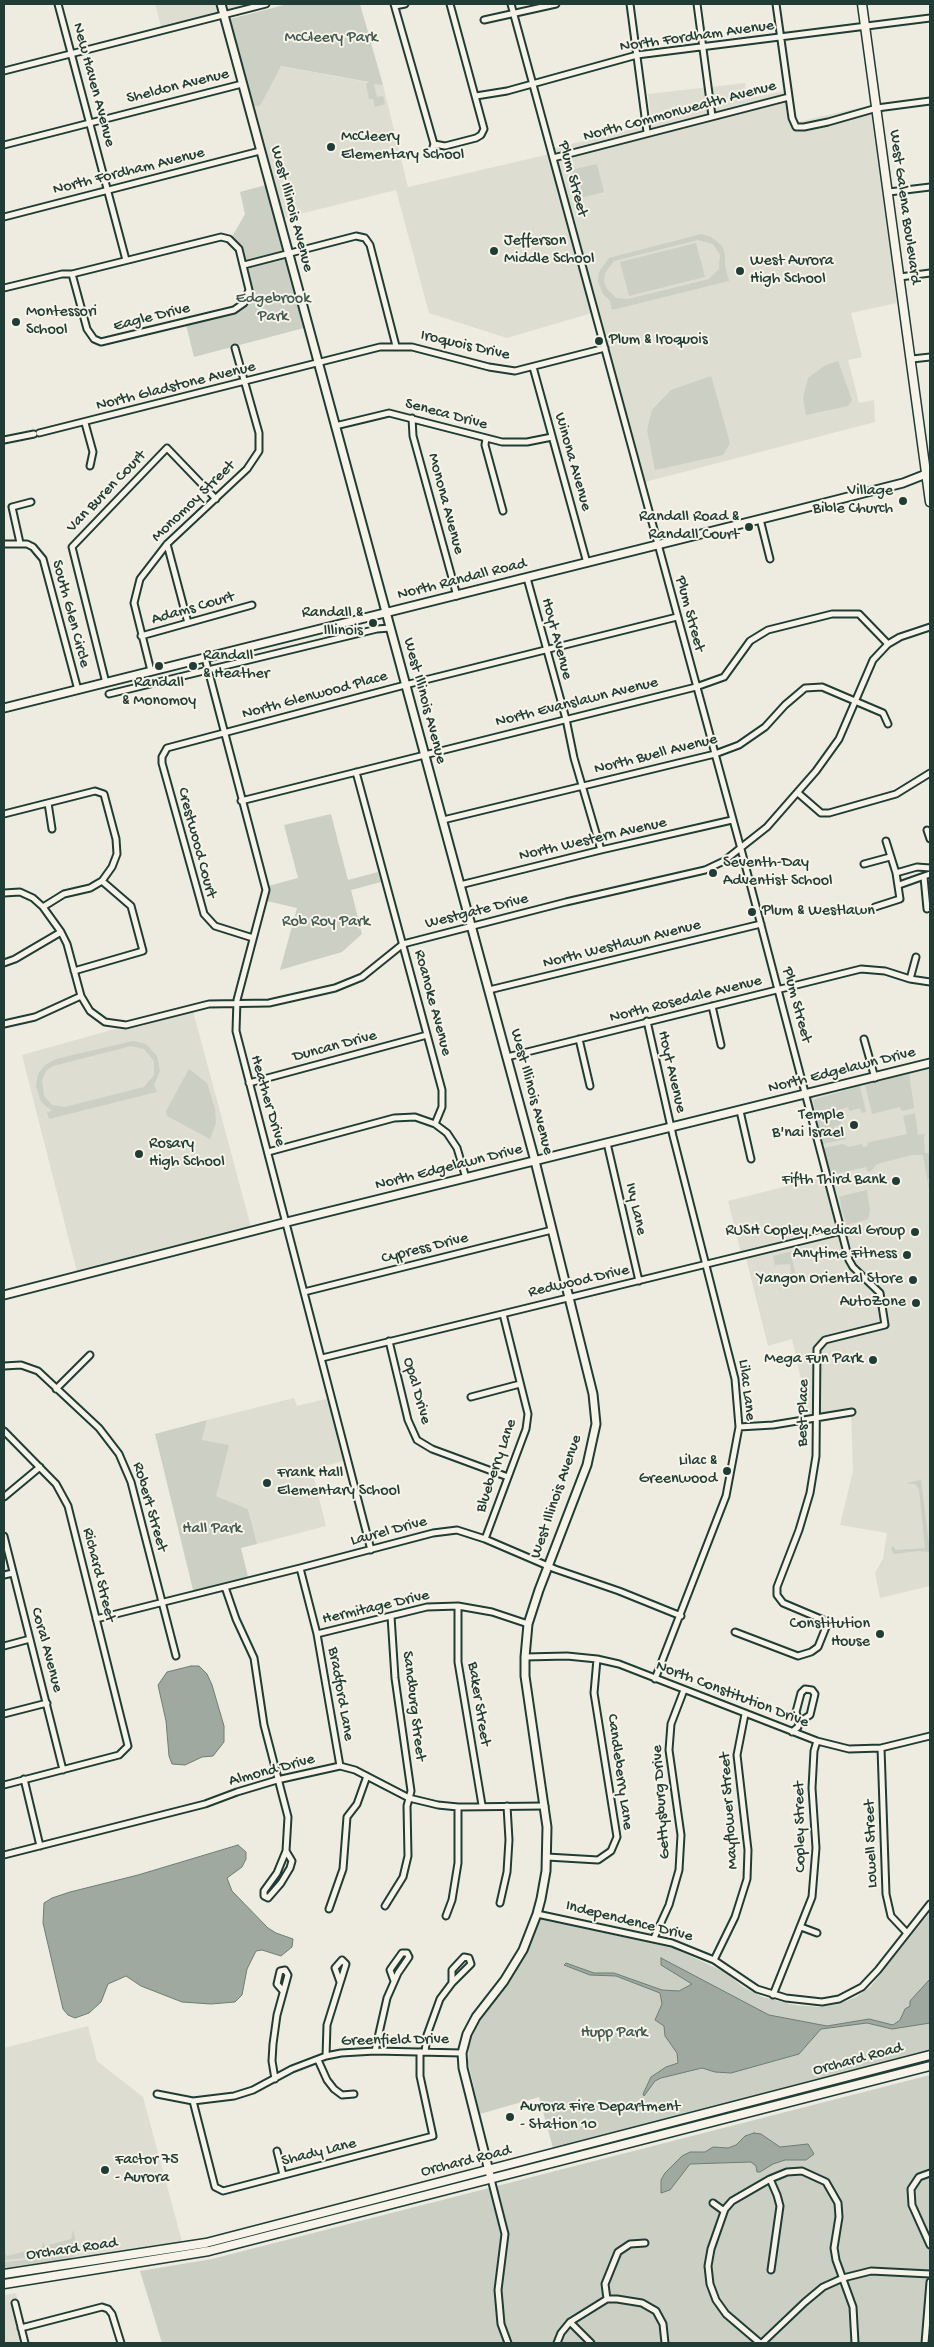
<!DOCTYPE html>
<html>
<head>
<meta charset="utf-8">
<style>
  body { margin:0 }
  #map { position:relative; width:934px; height:2347px; overflow:hidden; background:#eeece1; font-family:"Gochi Hand",sans-serif }
  canvas { display:block }
  .frame { position:absolute; inset:0; border:5px solid #1f3d34; pointer-events:none }
</style>
</head>
<body>
<div id="map">
<canvas width="934" height="2347"></canvas>
<div class="frame"></div>
</div>
<script>
const context = document.querySelector('canvas').getContext('2d');
context.lineJoin = 'round';
function fillPath(path, color) { context.fillStyle = color; context.fill(path, 'evenodd'); }
const toPath = rows => new Path2D(rows.map(r => 'M' + r).join(''));
function stroke(path, color, width, dash) { context.strokeStyle = color; context.lineWidth = width; context.lineCap = dash ? 'butt' : 'round'; context.setLineDash(dash || []); context.stroke(path); }
function drawText(font, color, halo, rows, align = 'center') {
  context.font = font + ' "Gochi Hand",sans-serif'; context.lineWidth = 4; context.setLineDash([]); context.textBaseline = 'middle'; context.strokeStyle = halo; context.fillStyle = color; for (const [text, x, y, turn = 0] of rows) {
    context.save(); context.translate(x, y); context.rotate((+turn || 0) * Math.PI / 180); context.textAlign = isNaN(turn) ? turn : align; if (halo) context.strokeText(text, 0, 0); context.fillText(text, 0, 0); context.restore();
  }
}
fillPath(toPath([
  [155,4,256,4,258,11,163,34],
  [280,66,383,85,408,187,550,154,592,313,507,338,429,313,396,190,284,218,253,106,260,106],
  [745,83,747,99,792,89,797,122,871,105,897,303,851,313,862,357,848,360,859,403,874,400,875,422,645,482,555,148,652,124,648,94],
  [193,1011,251,1227,77,1272,22,1055,115,1029,124,1030,146,1025],
  [930,1066,930,1586,880,1598,875,1573,883,1559,887,1533,840,1525,853,1471,851,1408,809,1416,792,1339,768,1346,746,1258,741,1253,728,1201,830,1175,810,1097],
  [334,1397,350,1459,312,1470,326,1526,257,1544,248,1509,216,1496,202,1440,207,1420,294,1398,297,1406],
  [88,2026,97,2061,143,2097,183,2245,4,2268,4,2048],
  [16,2293,28,2343,4,2343,4,2295]
]), '#ddddd2');
fillPath(toPath([
  [288,4,360,4,383,85,374,84,377,97,383,96,385,104,375,107,373,99,369,99,366,84,369,82,281,66,260,106,253,106,230,19],
  [597,164,604,192,576,199,570,176,575,169],
  [266,185,304,328,194,357,186,325,234,313,241,310,250,299,252,285,244,255,242,247,232,237,245,214,240,192],
  [701,234,711,237,722,246,725,254,725,266,729,281,612,310,610,301,603,294,598,282,599,272,609,258],
  [698,240,713,244,720,255,719,269,709,279,628,299,616,298,607,289,604,282,605,273,614,261],
  [696,243,705,277,629,296,620,262],
  [838,361,852,400,848,406,806,415,803,398,808,378,824,366],
  [711,376,730,443,723,455,655,470,647,430,652,410,671,390],
  [331,814,348,880,378,872,381,882,351,890,362,934,342,952,280,970,297,908,267,901,268,886,298,878,284,825],
  [133,1041,146,1044,157,1056,160,1071,154,1085,157,1092,49,1119,47,1112,52,1111,41,1102,36,1086,38,1074,45,1065,56,1059],
  [131,1046,144,1049,154,1061,154,1075,144,1087,65,1107,52,1105,44,1096,42,1080,46,1071,53,1066],
  [189,1069,207,1083,215,1109,216,1123,210,1139,167,1116,166,1111],
  [909,1073,914,1108,902,1111,900,1107,872,1114,865,1085],
  [860,1086,866,1112,862,1113,860,1108,849,1111,848,1107,838,1110,842,1128,839,1125,834,1127,835,1134,841,1133,842,1129,846,1139,823,1144,813,1100],
  [915,1113,918,1135,925,1134,924,1139,925,1153,930,1153,930,1178,928,1179,930,1195,923,1155,912,1155,877,1164,870,1172,867,1171,866,1167,831,1175,824,1148,843,1144,849,1147,862,1144,863,1147,868,1146,867,1143,870,1142,907,1134,903,1116],
  [867,1190,870,1211,868,1219,847,1225,841,1207,840,1198,838,1197],
  [793,1251,794,1254,791,1256,796,1276,799,1276,800,1279,782,1284,792,1280,790,1264,775,1265,773,1256],
  [207,1420,202,1440,229,1445,216,1496,248,1509,257,1544,241,1548,249,1581,194,1594,155,1434],
  [921,1480,930,1552,918,1551,894,1554,891,1549,893,1546,896,1550,925,1548,919,1489,915,1484,906,1483],
  [930,1912,930,2051,553,2148,539,2097,480,2114,468,2062,469,2047,474,2029,525,1956,539,1921,542,1919,673,1948,725,1972,743,1987,763,1997,794,2005,821,2007,839,2004,856,1997,871,1986],
  [930,2058,930,2062,551,2159,594,2146],
  [930,2075,930,2343,162,2343,140,2271,212,2259],
  [432,2188,387,2202,216,2247,4,2282,4,2279,40,2271,197,2248],
  [73,2230,77,2247,76,2253,4,2260,4,2252,7,2256,42,2247,43,2242,45,2246,71,2239],
  [75,2255,67,2261,4,2269,4,2262]
]), '#cccfc4');
const water = toPath([
  [191,1666,199,1666,207,1674,212,1685,224,1726,224,1742,213,1756,202,1757,185,1765,172,1764,169,1756,166,1721,158,1685,167,1672,191,1666],
  [238,1845,246,1852,246,1859,242,1867,227,1878,232,1891,268,1928,276,1933,293,1939,292,1947,281,1956,262,1950,256,1951,247,1969,242,1995,235,2002,211,2004,182,2002,141,1986,126,1976,108,1984,101,2002,89,2013,75,2018,68,2015,63,2009,43,1923,44,1903,52,1898,70,1892,138,1875,238,1845],
  [661,1958,769,2015,827,2026,869,2019,893,2025,900,2020,905,2009,910,2006,910,2001,930,1979,930,2023,892,2029,867,2023,821,2029,799,2054,731,2073,715,2072,702,2068,661,2078,655,2081,644,2096,643,2094,651,2077,666,2067,678,2063,677,2053,665,2036,664,2026,655,2020,662,2004,660,1993,616,1976,590,1975,564,1965,566,1963,594,1973,614,1973,662,1990,679,1991,692,1984,661,1965,661,1958],
  [754,2133,761,2134,780,2147,808,2144,814,2154,806,2160,785,2160,773,2164,760,2172,757,2172,756,2166,751,2162,690,2164,670,2190,661,2193,661,2180,665,2173,682,2156,690,2152,705,2152,713,2147,728,2148,736,2145,745,2136,754,2133]
]);
fillPath(water, '#9fa99f');
stroke(water, '#6c7e74', 1);
const street = toPath([
  [58,4,126,260],
  [394,4,434,144],
  [511,4,741,849,849,1260,853,1267,880,1293,885,1325,825,1340,817,1349,816,1456,810,1493,799,1530,777,1587,777,1595,783,1603,828,1622,818,1647,811,1652,798,1656,735,1632],
  [630,4,647,132],
  [697,4,712,116],
  [776,4,792,118,796,127,804,127,828,122,877,108,930,101],
  [395,6,405,4],
  [484,20,556,4],
  [4,71,266,4],
  [476,96,507,91,637,55,930,18],
  [434,144,445,146,476,138,481,135,484,129,450,4],
  [4,145,242,84],
  [431,153,434,144],
  [553,158,789,97],
  [889,192,930,187],
  [4,217,260,151],
  [244,265,356,236,365,238,370,245,396,346],
  [900,277,930,273],
  [4,288,62,274,72,274,221,237,229,239,239,249,249,290,244,303,234,310,101,342,94,339,87,329,72,274],
  [912,359,930,357],
  [533,367,587,563],
  [412,418,413,436,457,596],
  [85,423,93,452,90,466],
  [335,426,389,413,502,442,527,442,552,437],
  [39,433,380,347,412,347,489,367,515,371,605,348],
  [486,438,485,445,503,511],
  [4,440,34,434],
  [760,519,770,559],
  [20,543,12,507,31,502],
  [4,544,27,544,33,547,43,559,78,690],
  [167,544,188,623],
  [527,578,566,719,574,758,601,850],
  [141,636,252,605],
  [205,658,266,890,237,1000,236,1031,371,1550],
  [151,671,134,603,140,579,167,544,247,469,259,451,259,433,235,348],
  [106,683,72,547,167,448,216,499],
  [109,694,377,629,390,628],
  [356,772,442,1090,442,1107,435,1124],
  [798,793,821,813,829,813,896,794,930,773],
  [241,801,696,687,724,677,750,641,768,630,832,614,859,614,888,644],
  [48,803,52,829],
  [4,814,95,791,104,794,116,839,117,854,112,867,102,881,90,888,64,894,43,907],
  [443,820,715,754,739,745,765,727,785,705,805,688,822,687,883,713,888,724],
  [927,830,930,839],
  [864,864,890,857],
  [896,873,917,867,930,868],
  [924,877,927,909],
  [460,885,601,850,732,820],
  [899,885,930,874],
  [4,893,20,892,33,898,43,907,61,932,67,944,81,996,90,1011,105,1022,126,1025,209,1004,269,1003,335,988,362,977,403,944,566,902,705,870,724,861,767,827,816,771,839,739,873,660,888,644,900,637,930,627],
  [875,907,900,899,896,873,886,841],
  [253,938,215,926,204,914,162,763,162,757,167,748,405,685,677,617],
  [4,963,15,959,61,932],
  [74,971,143,951,131,906,102,881],
  [910,979,916,957],
  [489,990,761,924],
  [712,1006,721,1045],
  [647,1021,673,1136,735,1379,739,1427,726,1496,655,1679],
  [4,1024,35,1017,81,996],
  [579,1039,590,1086],
  [864,1039,875,1078],
  [507,1057,861,969,885,971,910,979,930,982],
  [249,1083,427,1035],
  [740,1111,751,1159],
  [607,1143,639,1281],
  [268,1152,394,1118,415,1117,435,1124,447,1133,457,1148,466,1178],
  [304,1292,552,1230],
  [389,1341,408,1420,417,1440,432,1449,508,1477],
  [322,1358,842,1231],
  [4,1366,21,1365,38,1371,99,1428,119,1454,131,1482,176,1656],
  [56,1389,90,1355],
  [471,1397,520,1384],
  [739,1427,773,1425,852,1412],
  [4,1431,56,1484,68,1506,128,1746,119,1755,4,1785],
  [4,1497,40,1467],
  [4,1536,63,1770],
  [485,1539,526,1429,528,1414,503,1314],
  [300,1568,317,1634,340,1766],
  [4,1575,13,1573],
  [225,1587,236,1619,254,1658,264,1725,288,1817,286,1851,277,1873,264,1891,264,1896,268,1898,281,1883,290,1868,292,1861,286,1851],
  [458,1606,458,1662,482,1805],
  [96,1619,300,1568,433,1533,457,1530,485,1539,555,1569,619,1591,681,1616],
  [317,1634,427,1607,458,1606,492,1612,528,1624],
  [4,1646,30,1639],
  [525,1657,567,1656,597,1659,619,1664,817,1741,849,1749,881,1748,930,1736],
  [4,1714,47,1703],
  [792,1732,798,1727,799,1722,810,1715,815,1694,812,1690,805,1689,801,1693,796,1712,799,1722],
  [881,1748,886,1894,891,1916,907,1933],
  [24,1779,40,1846],
  [4,1855,205,1804,237,1792,277,1780,340,1766,355,1770,409,1798,438,1805,458,1807,545,1806],
  [547,1857,598,1860,611,1851,617,1837,594,1693,597,1659],
  [500,1903,507,1872,509,1840,507,1806],
  [385,1906,403,1877,408,1856,407,1806,411,1791,395,1678,391,1616],
  [329,1909,343,1869,347,1817,357,1804,367,1776],
  [537,1914,672,1943,714,1960,757,1989,786,1998,822,2002,839,1999,862,1987,878,1970,930,1904],
  [446,1916,452,1900,458,1863,458,1807],
  [801,1927,817,1933],
  [654,1938,669,1905,679,1870,681,1835,669,1750,671,1724,684,1690],
  [714,1960,735,1917,747,1879,748,1850,737,1755,745,1714],
  [773,1995,812,1897,816,1848,812,1788,814,1751,817,1741],
  [375,2051,387,1998,398,1973,409,1957,407,1953,402,1953,392,1967,390,1970,394,1981],
  [425,2052,427,2035,440,1999,452,1983,471,1964,469,1958,464,1957,452,1970,452,1983],
  [326,2056,327,2025,346,1964,342,1960,335,1968,340,1982],
  [318,2060,327,2080,334,2089,342,2095,354,2094],
  [275,2079,272,2061,273,2044,277,2015,288,1975,285,1970,280,1971,277,1984,283,1991],
  [157,2094,193,2101,234,2096,253,2090,292,2069,326,2056,341,2053,375,2051,462,2053],
  [193,2101,215,2187,223,2191,433,2136,420,2076,420,2052],
  [277,2151,283,2175],
  [930,2173,919,2177,911,2189,912,2205,930,2245],
  [491,2179,505,2234,498,2290,501,2324,508,2343],
  [770,2179,777,2195,780,2206,771,2270],
  [713,2203,724,2211],
  [607,2299,605,2284,618,2252,630,2244,645,2243],
  [15,2303,25,2343],
  [570,2322,591,2343],
  [21,2328,102,2307,108,2309,112,2314,121,2343],
  [557,2343,561,2333,570,2322,607,2299,617,2299,642,2303,656,2311,663,2324,665,2343],
  [760,2343,726,2314,716,2300,710,2284,708,2266,711,2249,725,2209,732,2201,770,2179,787,2172,802,2171,826,2182,838,2203,839,2217,834,2248,836,2260,853,2307,855,2343],
  [762,2343,805,2302,823,2287,843,2278,871,2271,930,2274],
  [925,2343,930,2282]
]);
const secondary = toPath([
  [221,4,535,1161,593,1394,596,1424,587,1465,539,1590,528,1624,525,1657,525,1676,547,1827,546,1871,541,1899,537,1914,523,1950,504,1981,476,2017,467,2034,462,2053,463,2068,491,2179],
  [4,708,789,512,903,483,926,474],
  [4,1295,287,1222,930,1063]
]);
const primary = toPath([
  [862,4,930,502],
  [4,2274,206,2243,930,2055],
  [4,2284,209,2251,930,2066]
]);
stroke(street, '#1f3d34', 9);
stroke(secondary, '#1f3d34', 11);
stroke(primary, '#1f3d34', 11);
stroke(street, '#f7f3e8', 5);
stroke(secondary, '#f7f3e8', 7);
stroke(primary, '#f7f3e8', 8);
for (const [x, y, r, color] of [
  [331,147,5,"#1f3d34"],
  [494,251,5,"#1f3d34"],
  [740,271,5,"#1f3d34"],
  [16,322,5,"#1f3d34"],
  [599,341,5,"#1f3d34"],
  [903,501,5,"#1f3d34"],
  [749,527,5,"#1f3d34"],
  [373,623,5,"#1f3d34"],
  [159,666,5,"#1f3d34"],
  [193,666,5,"#1f3d34"],
  [713,873,5,"#1f3d34"],
  [752,912,5,"#1f3d34"],
  [854,1125,5,"#1f3d34"],
  [139,1154,5,"#1f3d34"],
  [896,1181,5,"#1f3d34"],
  [915,1232,5,"#1f3d34"],
  [907,1255,5,"#1f3d34"],
  [913,1280,5,"#1f3d34"],
  [916,1303,5,"#1f3d34"],
  [873,1360,5,"#1f3d34"],
  [727,1471,5,"#1f3d34"],
  [267,1483,5,"#1f3d34"],
  [880,1634,5,"#1f3d34"],
  [510,2117,5,"#1f3d34"],
  [105,2170,5,"#1f3d34"]
]) { const dot = new Path2D(); dot.arc(x, y, r, 0, 2 * Math.PI); context.fillStyle = color; context.fill(dot); stroke(dot, '#f7f3e8', 2); }
drawText('16px', '#1f3d34', '#f7f3e8', [
  ["North Fordham Avenue",697,37,-8],
  ["New Haven Avenue",93,85,75],
  ["Sheldon Avenue",178,87,-14],
  ["North Commonwealth Avenue",680,112,-15],
  ["North Fordham Avenue",129,172,-14],
  ["Plum Street",572,179,75],
  ["West Galena Boulevard",904,207,82],
  ["West Illinois Avenue",291,209,75],
  ["Eagle Drive",152,318,-14],
  ["Iroquois Drive",465,346,13],
  ["North Gladstone Avenue",176,387,-14],
  ["Seneca Drive",446,415,15],
  ["Winona Avenue",572,462,74],
  ["Van Buren Court",107,492,-46],
  ["Monomoy Street",194,502,-44],
  ["Monona Avenue",445,504,75],
  ["North Randall Road",462,580,-14],
  ["Adams Court",193,609,-16],
  ["South Glen Circle",70,614,75],
  ["Plum Street",689,614,75],
  ["Hoyt Avenue",556,639,75],
  ["North Glenwood Place",315,696,-15],
  ["West Illinois Avenue",424,701,75],
  ["North Evanslawn Avenue",577,703,-14],
  ["North Buell Avenue",656,755,-14],
  ["North Western Avenue",593,840,-13],
  ["Crestwood Court",196,843,75],
  ["Westgate Drive",477,912,-14],
  ["North Westlawn Avenue",622,945,-14],
  ["North Rosedale Avenue",686,1000,-14],
  ["Roanoke Avenue",432,1003,75],
  ["Plum Street",796,1005,75],
  ["Duncan Drive",335,1047,-15],
  ["North Edgelawn Drive",842,1071,-14],
  ["Hoyt Avenue",671,1072,77],
  ["West Illinois Avenue",531,1092,75],
  ["Heather Drive",267,1101,74],
  ["North Edgelawn Drive",449,1168,-14],
  ["Ivy Lane",635,1209,77],
  ["Cypress Drive",425,1249,-14],
  ["Redwood Drive",579,1282,-13],
  ["Lilac Lane",746,1390,83],
  ["Opal Drive",416,1391,74],
  ["Best Place",804,1413,-89],
  ["Blueberry Lane",497,1466,-71],
  ["West Illinois Avenue",557,1497,-71],
  ["Robert Street",149,1507,74],
  ["Laurel Drive",389,1532,-15],
  ["Richard Street",98,1575,76],
  ["Hermitage Drive",376,1608,-13],
  ["Coral Avenue",46,1650,75],
  ["Bradford Lane",340,1694,80],
  ["North Constitution Drive",732,1695,21],
  ["Baker Street",478,1704,81],
  ["Sandburg Street",413,1706,83],
  ["Almond Drive",272,1771,-15],
  ["Candleberry Lane",619,1772,82],
  ["Gettysburg Drive",662,1802,-94],
  ["Mayflower Street",730,1811,-94],
  ["Copley Street",801,1827,-91],
  ["Lowell Street",872,1844,-92],
  ["Independence Drive",629,1922,14],
  ["Greenfield Drive",395,2041,-1],
  ["Orchard Road",858,2060,-15],
  ["Shady Lane",319,2153,-14],
  ["Orchard Road",466,2162,-14],
  ["Orchard Road",72,2250,-8]
]);
drawText('16px', '#425a51', '#f7f3e8', [
  ["McCleery Park",331,39],
  ["Edgebrook",273,300],
  ["Park",273,318],
  ["Rob Roy Park",326,923],
  ["Hall Park",212,1530],
  ["Hupp Park",614,2034]
]);
drawText('16px', '#1f3d34', '#f7f3e8', [
  ["McCleery",341,138],
  ["Elementary School",341,156],
  ["Jefferson",504,242],
  ["Middle School",504,260],
  ["West Aurora",750,262],
  ["High School",750,280],
  ["Montessori",26,313],
  ["School",26,331],
  ["Plum & Iroquois",609,341],
  ["Village",893,492,"right"],
  ["Bible Church",893,510,"right"],
  ["Randall Road &",739,518,"right"],
  ["Randall Court",739,536,"right"],
  ["Randall &",363,614,"right"],
  ["Illinois",363,632,"right"],
  ["Randall",203,657],
  ["& Heather",203,675],
  ["Randall",159,684,"center"],
  ["& Monomoy",159,702,"center"],
  ["Seventh-Day",723,864],
  ["Adventist School",723,882],
  ["Plum & Westlawn",762,912],
  ["Temple",844,1116,"right"],
  ["B'nai Israel",844,1134,"right"],
  ["Rosary",149,1145],
  ["High School",149,1163],
  ["Fifth Third Bank",886,1181,"right"],
  ["RUSH Copley Medical Group",905,1232,"right"],
  ["Anytime Fitness",897,1255,"right"],
  ["Yangon Oriental Store",903,1280,"right"],
  ["AutoZone",906,1303,"right"],
  ["Mega Fun Park",863,1360,"right"],
  ["Lilac &",717,1462,"right"],
  ["Greenwood",717,1480,"right"],
  ["Frank Hall",277,1474],
  ["Elementary School",277,1492],
  ["Constitution",870,1625,"right"],
  ["House",870,1643,"right"],
  ["Aurora Fire Department",520,2108],
  ["- Station 10",520,2126],
  ["Factor 75",115,2161],
  ["- Aurora",115,2179]
], 'left');
</script>
</body>
</html>
